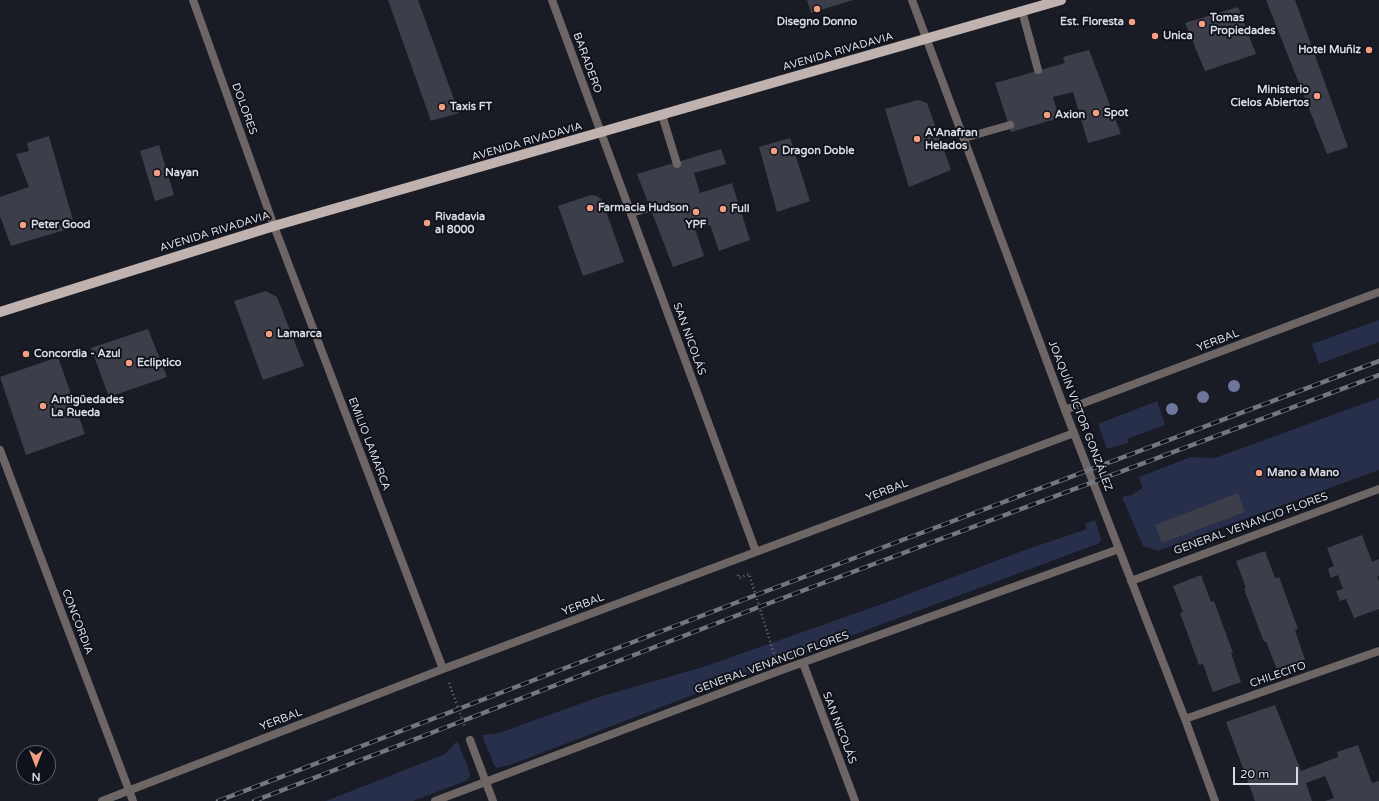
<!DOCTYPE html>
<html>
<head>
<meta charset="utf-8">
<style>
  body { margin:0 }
  #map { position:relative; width:1379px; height:801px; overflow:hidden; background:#191b25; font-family:"Varela Round",sans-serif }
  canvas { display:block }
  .north { position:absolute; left:16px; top:745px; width:40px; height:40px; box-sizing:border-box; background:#10121b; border:1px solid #60626b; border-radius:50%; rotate:180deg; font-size:11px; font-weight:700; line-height:16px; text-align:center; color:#d9dbe2 }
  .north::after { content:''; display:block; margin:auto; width:14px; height:18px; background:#f39f83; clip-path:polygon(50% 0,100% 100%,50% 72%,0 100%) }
  .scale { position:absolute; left:1233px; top:767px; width:65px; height:18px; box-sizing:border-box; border:2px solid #d9dbe2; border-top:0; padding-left:5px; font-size:12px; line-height:14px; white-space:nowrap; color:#d9dbe2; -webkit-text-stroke:3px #10121b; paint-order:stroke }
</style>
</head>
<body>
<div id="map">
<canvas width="1379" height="801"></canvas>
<div class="north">N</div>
<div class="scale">20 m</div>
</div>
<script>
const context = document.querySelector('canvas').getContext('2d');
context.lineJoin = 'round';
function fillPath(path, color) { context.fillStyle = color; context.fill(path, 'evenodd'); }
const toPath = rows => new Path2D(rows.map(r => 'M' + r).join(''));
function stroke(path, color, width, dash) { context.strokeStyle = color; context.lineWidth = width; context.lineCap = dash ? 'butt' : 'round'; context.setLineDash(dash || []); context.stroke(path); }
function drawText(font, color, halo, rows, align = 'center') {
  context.font = font + ' "Varela Round",sans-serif'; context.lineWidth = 4; context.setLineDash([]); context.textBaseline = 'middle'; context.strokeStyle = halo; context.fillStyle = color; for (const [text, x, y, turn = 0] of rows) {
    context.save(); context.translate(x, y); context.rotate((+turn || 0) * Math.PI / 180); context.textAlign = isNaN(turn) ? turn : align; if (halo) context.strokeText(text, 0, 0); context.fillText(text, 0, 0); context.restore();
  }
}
fillPath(toPath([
  [1379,320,1379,342,1319,364,1312,344],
  [1379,398,1379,470,1158,551,1143,546,1122,497,1132,495,1142,488,1139,477,1191,457,1215,458],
  [1157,401,1165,425,1127,439,1128,443,1107,449,1098,424],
  [1095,520,1101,538,1100,542,1097,544,711,688,510,765,497,768,494,765,482,735,499,733,599,697,703,667,885,603,1022,551,1087,529,1085,524],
  [456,742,458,743,468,767,470,776,468,780,413,801,326,801,445,754]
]), '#282f4a');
fillPath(toPath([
  [388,0,418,0,459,113,431,121],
  [807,0,853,0,811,13],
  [1266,0,1295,0,1348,147,1327,154],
  [1238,7,1256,54,1205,71,1185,23],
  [1089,50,1121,134,1088,143,1073,92,1053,97,1059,118,1011,132,995,83,1065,63,1063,57],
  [918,100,927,103,951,170,909,187,885,109],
  [49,136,75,227,11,246,0,216,0,197,29,187,16,154,29,151,27,143],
  [790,138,810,201,777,212,759,147],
  [159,145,174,195,155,201,140,151],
  [721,149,726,164,694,173,700,193,732,183,750,240,719,251,710,225,695,229,704,256,673,267,637,174],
  [591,195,597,196,602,200,624,262,583,276,558,206],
  [266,291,277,297,304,366,263,380,234,301],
  [148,329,167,377,109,397,91,348],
  [58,357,85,434,26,455,0,377],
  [1238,493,1245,512,1162,543,1155,525],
  [1362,535,1372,562,1379,559,1379,576,1377,577,1379,581,1379,609,1354,618,1346,599,1340,601,1336,591,1343,589,1338,575,1331,578,1328,569,1334,566,1327,548],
  [1265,551,1275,578,1279,577,1298,629,1295,630,1305,660,1277,670,1266,641,1264,642,1244,589,1246,588,1236,561],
  [1201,575,1211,602,1214,601,1233,653,1231,653,1241,682,1213,692,1203,664,1199,665,1180,613,1183,612,1173,586],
  [1275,705,1301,771,1338,757,1337,752,1358,745,1372,783,1379,781,1379,801,1325,801,1334,798,1325,776,1306,783,1312,801,1255,801,1226,722]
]), '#3c3f4a');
stroke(toPath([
  [738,575,739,578,749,574,775,657],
  [449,683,465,727]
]), '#6d6f78', 2.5, [1, 3]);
stroke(toPath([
  [1022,11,1038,70],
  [662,115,677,164],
  [964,138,1010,125],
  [631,213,653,207]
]), '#6d6664', 8);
stroke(toPath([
  [193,0,274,226,443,669],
  [552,0,756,552],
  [912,0,1065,410,1185,719,1215,801],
  [1065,410,1379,292],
  [0,450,133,801],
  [1131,581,1379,489],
  [803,663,855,801],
  [1185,719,1379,651],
  [470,740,493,801],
  [102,801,443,669,1074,433],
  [435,801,779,671,1119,549]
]), '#6d6664', 8);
stroke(toPath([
  [0,312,274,226,1061,0]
]), '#c0b3af', 10);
const rail = toPath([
  [218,801,756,595,1379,361],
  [254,801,759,607,1379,375]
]);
stroke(rail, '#757780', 4.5);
stroke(rail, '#10121b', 3, [9]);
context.fillStyle = '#6d769c';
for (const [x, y] of [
  [1234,386],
  [1203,397],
  [1172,409]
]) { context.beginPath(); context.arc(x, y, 6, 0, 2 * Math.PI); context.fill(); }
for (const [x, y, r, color] of [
  [817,9,4,"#f39f83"],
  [1132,22,4,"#f39f83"],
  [1202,24,4,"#f39f83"],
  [1155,36,4,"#f39f83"],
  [1369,50,4,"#f39f83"],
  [1317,96,4,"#f39f83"],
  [442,107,4,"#f39f83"],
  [1096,113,4,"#f39f83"],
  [1047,115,4,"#f39f83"],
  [917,139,4,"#f39f83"],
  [774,151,4,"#f39f83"],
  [157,173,4,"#f39f83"],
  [590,208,4,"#f39f83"],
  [723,209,4,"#f39f83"],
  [696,212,4,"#f39f83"],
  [427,223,4,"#f39f83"],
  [23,225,4,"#f39f83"],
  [269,334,4,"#f39f83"],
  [26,354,4,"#f39f83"],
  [129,363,4,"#f39f83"],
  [43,406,4,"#f39f83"],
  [1259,473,4,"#f39f83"]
]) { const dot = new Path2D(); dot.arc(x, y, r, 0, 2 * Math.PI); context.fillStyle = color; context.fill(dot); stroke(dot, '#10121b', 1.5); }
drawText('bold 11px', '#d9dbe2', '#10121b', [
  ["Tomas",1210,18],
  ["Propiedades",1210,31],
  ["Disegno Donno",817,22,"center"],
  ["Est. Floresta",1124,22,"right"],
  ["Unica",1163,36],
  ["Hotel Muñiz",1361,50,"right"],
  ["Ministerio",1309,90,"right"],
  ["Cielos Abiertos",1309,103,"right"],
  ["Taxis FT",450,107],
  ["Spot",1104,113],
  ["Axion",1055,115],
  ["A'Anafran",925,133],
  ["Helados",925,146],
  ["Dragon Doble",782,151],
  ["Nayan",165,173],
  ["Farmacia Hudson",598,208],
  ["Full",731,209],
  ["Rivadavia",435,217],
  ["al 8000",435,230],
  ["Peter Good",31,225],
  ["YPF",696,225,"center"],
  ["Lamarca",277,334],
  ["Concordia - Azul",34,354],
  ["Ecliptico",137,363],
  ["Antigüedades",51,400],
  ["La Rueda",51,413],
  ["Mano a Mano",1267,473]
], 'left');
drawText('11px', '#d9dbe2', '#10121b', [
  ["AVENIDA RIVADAVIA",838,52,-16],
  ["BARADERO",587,63,70],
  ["DOLORES",244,109,70],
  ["AVENIDA RIVADAVIA",527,142,-16],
  ["AVENIDA RIVADAVIA",215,232,-17],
  ["SAN NICOLÁS",689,339,70],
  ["YERBAL",1218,341,-21],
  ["JOAQUÍN VICTOR GONZÁLEZ",1080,416,69],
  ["EMILIO LAMARCA",369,444,69],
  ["YERBAL",887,491,-21],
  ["GENERAL VENANCIO FLORES",1251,524,-20],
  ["YERBAL",583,605,-21],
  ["CONCORDIA",77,622,69],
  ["GENERAL VENANCIO FLORES",772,663,-20],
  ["CHILECITO",1278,675,-19],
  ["YERBAL",281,720,-21],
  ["SAN NICOLÁS",839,728,69]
]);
</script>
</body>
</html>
